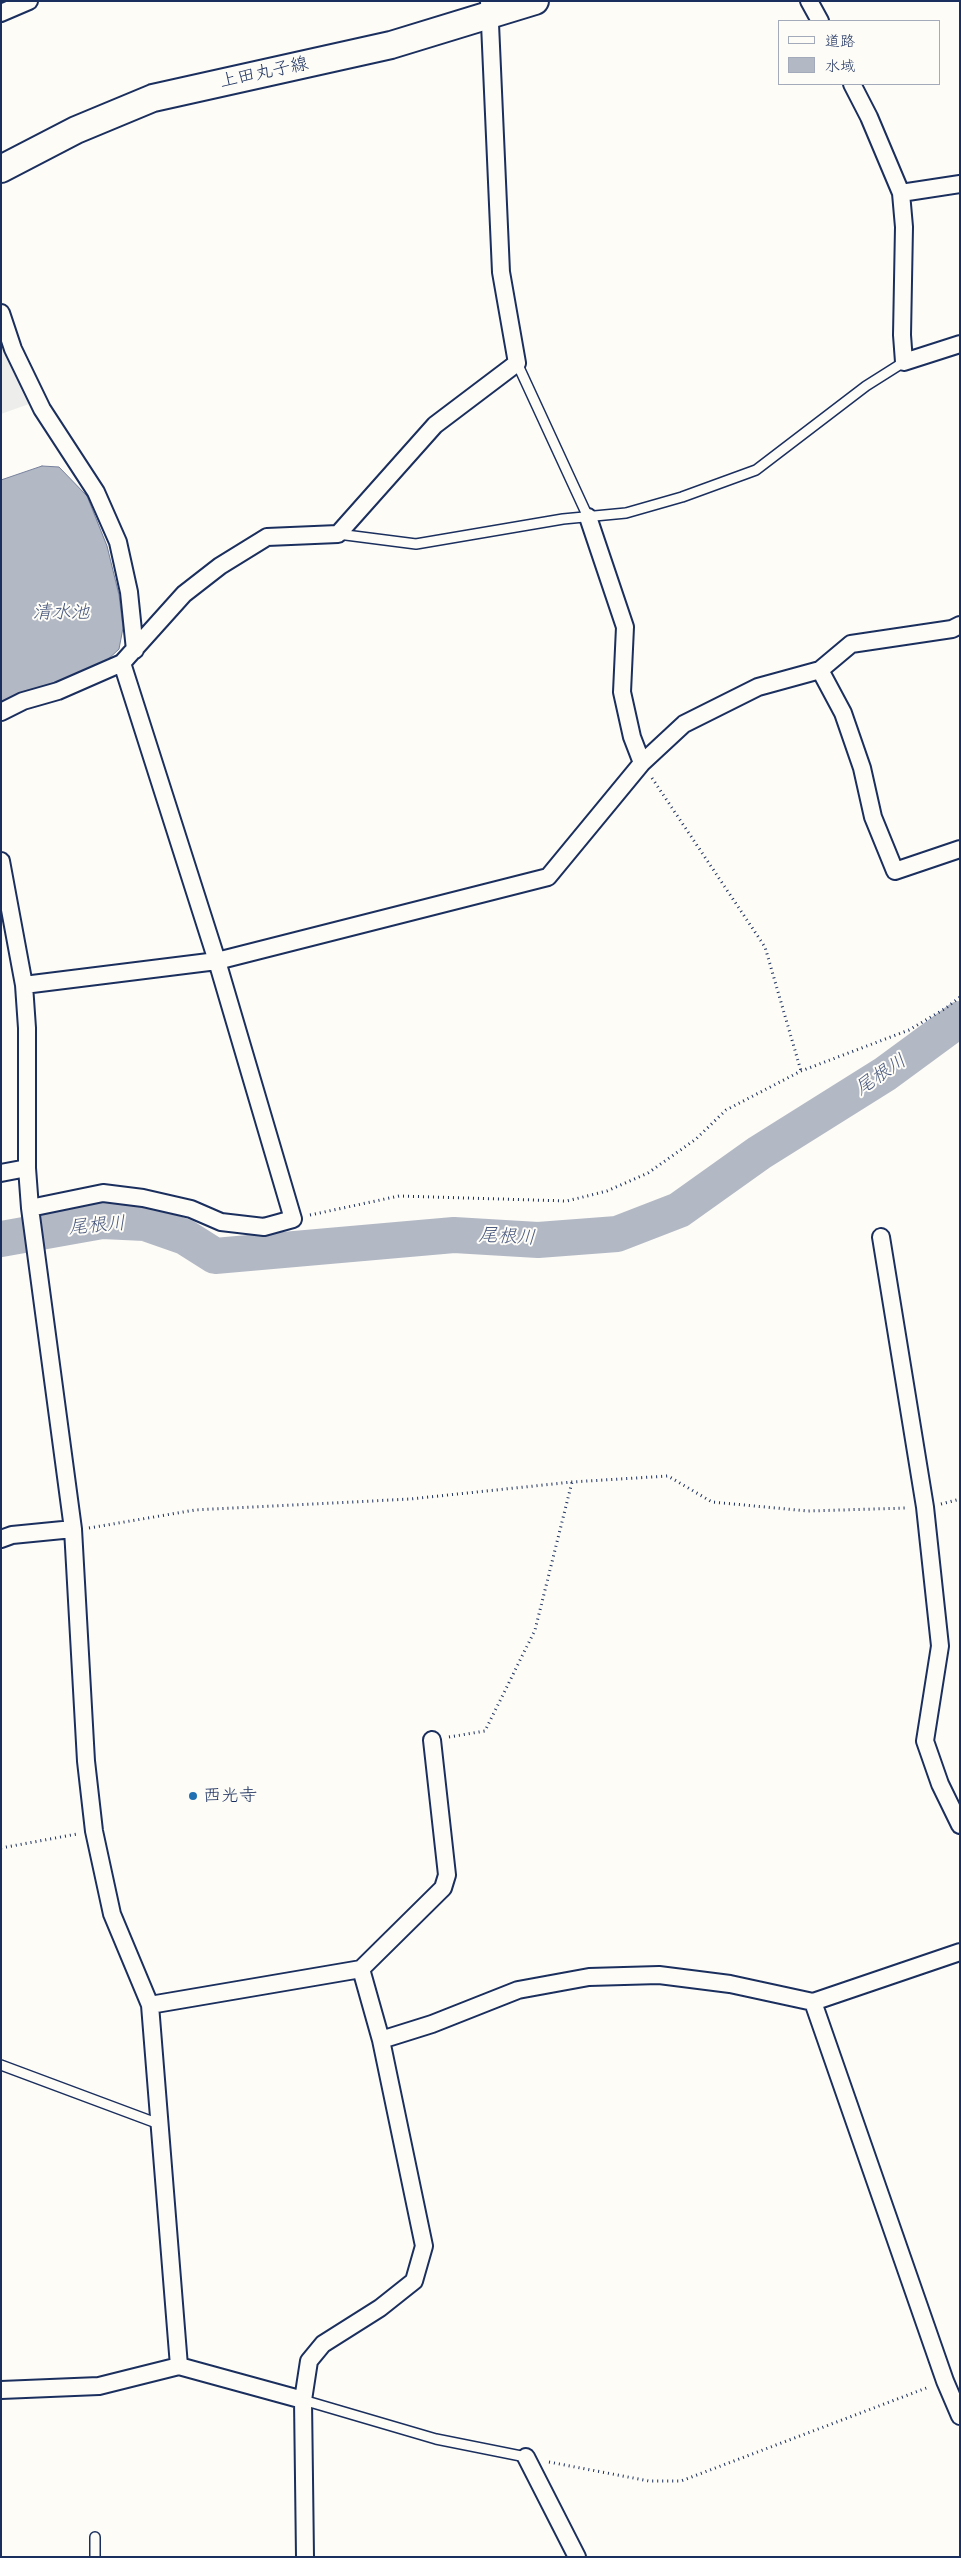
<!DOCTYPE html>
<html>
<head>
<meta charset="utf-8">
<style>
  body { margin:0 }
  #map { position:relative; width:961px; height:2558px; overflow:hidden; background:#fdfcf7; font-family:"Patrick Hand","Klee One",sans-serif }
  canvas { display:block }
  .frame { position:absolute; inset:0; border:2px solid #1b2f5e; pointer-events:none }
  .legend { position:absolute; left:778px; top:20px; width:162px; height:65px; box-sizing:border-box; background:#fdfcf7; border:1px solid #a3aaba; margin:0; padding:6px 9px; list-style:none; font-size:15px; color:#1b2f5e }
  .legend li { display:flex; align-items:center; gap:10px; height:25px }
  .legend b { width:25px; border:1px solid #a3aaba }
</style>
</head>
<body>
<div id="map">
<canvas width="961" height="2558"></canvas>
<div class="frame"></div>
<ul class="legend">
<li><b style="height:6px;background:#fdfcf7"></b>道路</li>
<li><b style="height:14px;background:#b3b8c5"></b>水域</li>
</ul>
</div>
<script>
const context = document.querySelector('canvas').getContext('2d');
context.lineJoin = 'round';
function fillPath(path, color) { context.fillStyle = color; context.fill(path, 'evenodd'); }
const toPath = rows => new Path2D(rows.map(r => 'M' + r).join(''));
function stroke(path, color, width, dash) { context.strokeStyle = color; context.lineWidth = width; context.lineCap = dash ? 'butt' : 'round'; context.setLineDash(dash || []); context.stroke(path); }
function drawText(font, color, halo, rows, align = 'center') {
  context.font = font + ' "Patrick Hand","Klee One",sans-serif'; context.lineWidth = 4; context.setLineDash([]); context.textBaseline = 'middle'; context.strokeStyle = halo; context.fillStyle = color; for (const [text, x, y, turn = 0] of rows) {
    context.save(); context.translate(x, y); context.rotate((+turn || 0) * Math.PI / 180); context.textAlign = isNaN(turn) ? turn : align; if (halo) context.strokeText(text, 0, 0); context.fillText(text, 0, 0); context.restore();
  }
}
fillPath(toPath([
  [1,338,29,404,1,414]
]), '#edeeec');
const water = toPath([
  [42,466,59,467,87,496,107,546,119,595,123,628,119,649,104,663,1,705,1,480,42,466]
]);
fillPath(water, '#b3b8c5');
stroke(water, '#76819c', 1);
stroke(toPath([
  [1,1239,102,1221,145,1223,185,1237,215,1256,454,1235,538,1240,617,1234,679,1210,759,1153,885,1074,960,1019]
]), '#b3b8c5', 36);
const lane = toPath([
  [517,363,588,517],
  [338,534,416,544,563,519,626,513,682,497,756,470,866,386,904,362],
  [1,2065,159,2124],
  [303,2400,436,2439,526,2457],
  [95,2557,95,2537]
]);
const street = toPath([
  [809,1,820,21],
  [1,13,29,1],
  [852,84,869,117,901,193,904,227,902,335,904,362,960,344],
  [901,193,960,184],
  [1,313,13,349,42,409,96,492,118,542,129,592,135,650],
  [588,517,625,627,622,692,632,737,642,763],
  [820,670,843,713,862,768,873,817,895,871,960,849],
  [1,712,23,701,58,691,122,663,184,594,220,566,267,537,338,534,435,425,517,363,501,272,489,1],
  [1,861,24,985,27,1028,27,1168,30,1208,73,1529,86,1761,94,1831,112,1914,150,2005,179,2366],
  [24,985,217,961,548,877,642,763,684,724,758,687,820,670,851,644,952,629,960,625],
  [1,1173,27,1168],
  [30,1208,103,1193,143,1198,191,1209,221,1222,264,1227,293,1219,217,961,122,663],
  [881,1237,925,1507,940,1646,925,1741,940,1784,960,1825],
  [1,1539,12,1535,73,1529],
  [361,1969,443,1888,447,1875,432,1740],
  [813,2002,945,2381,960,2416],
  [150,2005,361,1969,381,2040,424,2246,414,2281,380,2308,323,2344,309,2361,303,2400,305,2557],
  [381,2040,432,2024,518,1990,589,1977,659,1975,730,1984,813,2002,960,1952],
  [1,2390,99,2386,179,2366,303,2400],
  [526,2457,577,2557]
]);
const primary = toPath([
  [1,169,76,130,153,98,391,45,535,1]
]);
stroke(lane, '#1b2f5e', 12);
stroke(street, '#1b2f5e', 20);
stroke(primary, '#1b2f5e', 30);
stroke(toPath([
  [652,778,765,947,801,1071],
  [310,1215,399,1196,567,1201,607,1191,648,1173,696,1139,726,1110,801,1071,909,1030,946,1008,960,997],
  [941,1504,960,1499],
  [89,1528,195,1510,410,1499,572,1482,668,1476,712,1502,808,1511,907,1508],
  [449,1737,485,1731,535,1630,572,1482],
  [1,1848,77,1834],
  [549,2462,649,2481,681,2481,929,2387]
]), '#1b2f5e', 3, [1, 4]);
stroke(lane, '#fdfcf7', 9);
stroke(street, '#fdfcf7', 16);
stroke(primary, '#fdfcf7', 26);
for (const [x, y, r, color] of [
  [193,1796,5,"#1f6fb2"]
]) { const dot = new Path2D(); dot.arc(x, y, r, 0, 2 * Math.PI); context.fillStyle = color; context.fill(dot); stroke(dot, '#fdfcf7', 2); }
drawText('18px', '#1b2f5e', '#fdfcf7', [
  ["上田丸子線",264,73,-12]
]);
drawText('18px', '#1b2f5e', '#fdfcf7', [
  ["西光寺",203,1796]
], 'left');
drawText('italic 19px', '#49587d', '#fdfcf7', [
  ["清水池",61,613],
  ["尾根川",881,1075,-34],
  ["尾根川",97,1226,-5],
  ["尾根川",507,1237,3]
]);
</script>
</body>
</html>
